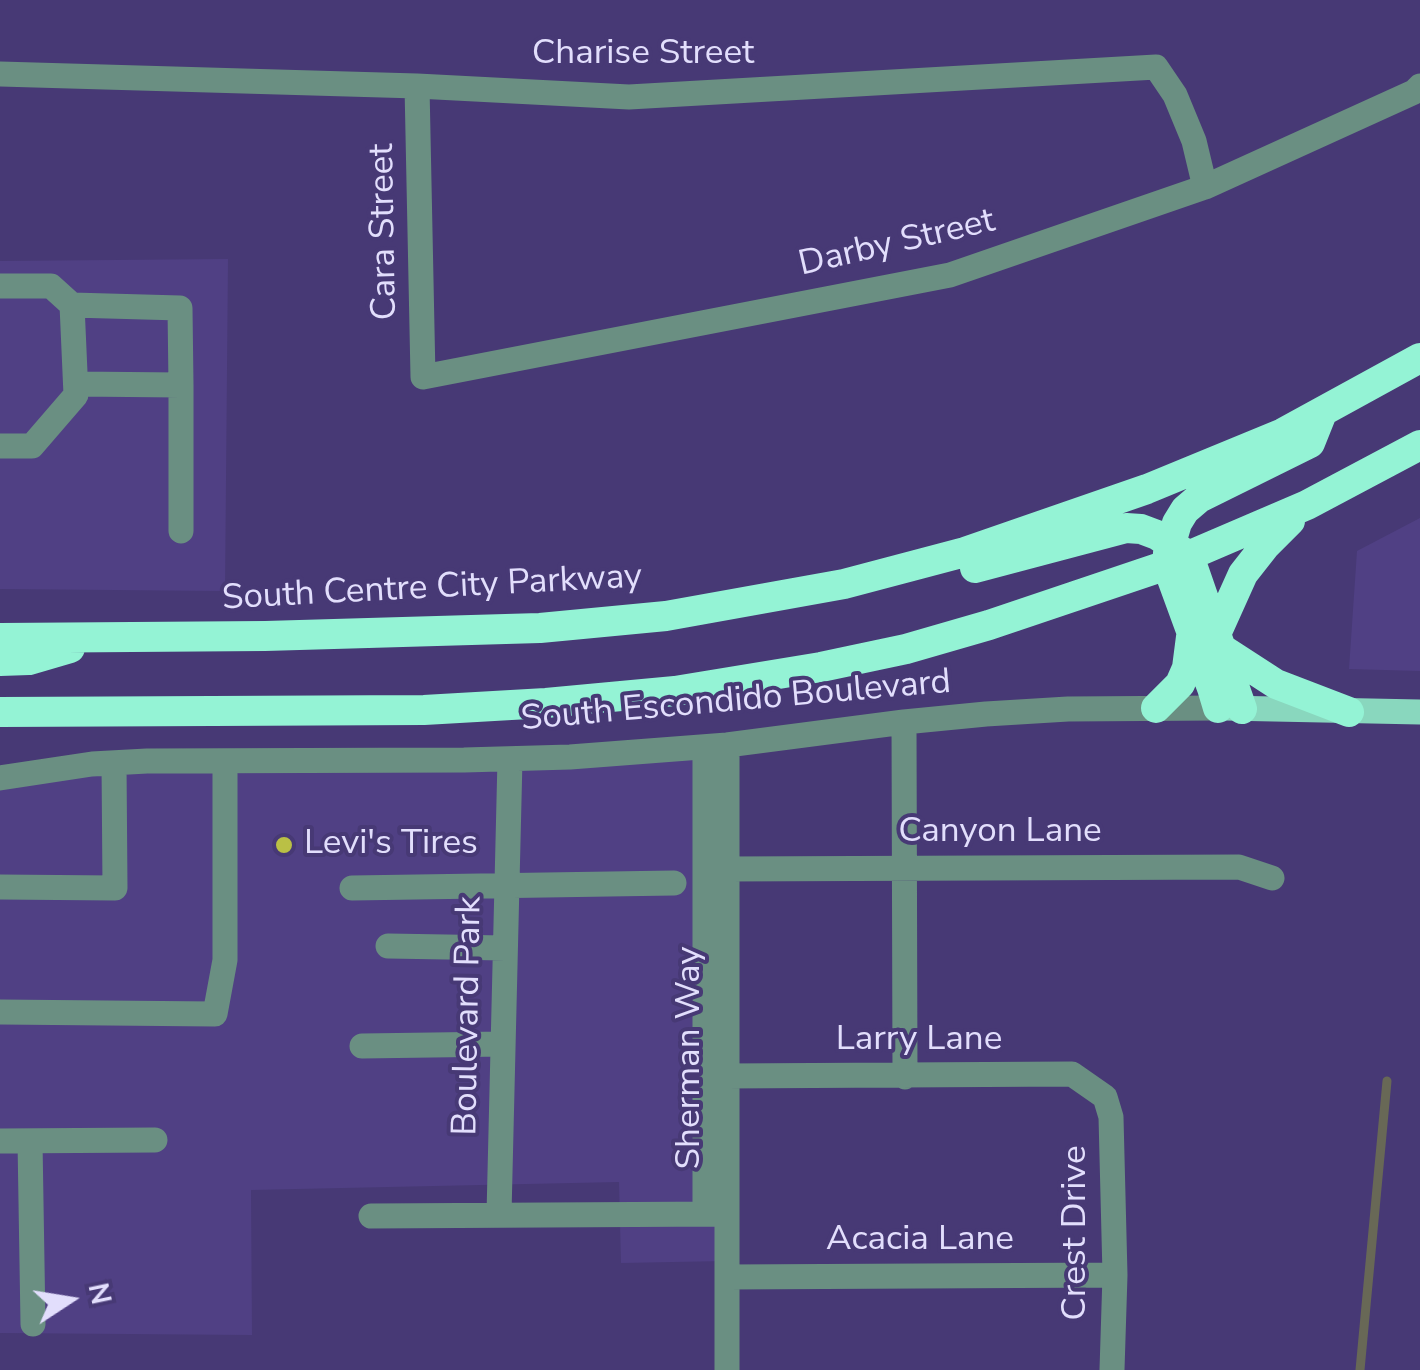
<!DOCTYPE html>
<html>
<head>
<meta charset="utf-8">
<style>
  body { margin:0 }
  #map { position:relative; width:1420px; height:1370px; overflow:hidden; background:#473975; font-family:"Nunito Sans",sans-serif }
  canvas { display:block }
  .north { position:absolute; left:20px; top:1250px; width:100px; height:100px; -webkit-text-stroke:8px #473975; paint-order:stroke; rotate:78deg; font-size:28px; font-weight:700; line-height:40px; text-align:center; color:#e2defc }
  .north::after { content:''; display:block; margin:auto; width:35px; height:45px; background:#e2defc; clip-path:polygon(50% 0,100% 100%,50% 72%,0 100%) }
</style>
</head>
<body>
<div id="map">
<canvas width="1420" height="1370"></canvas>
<div class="north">N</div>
</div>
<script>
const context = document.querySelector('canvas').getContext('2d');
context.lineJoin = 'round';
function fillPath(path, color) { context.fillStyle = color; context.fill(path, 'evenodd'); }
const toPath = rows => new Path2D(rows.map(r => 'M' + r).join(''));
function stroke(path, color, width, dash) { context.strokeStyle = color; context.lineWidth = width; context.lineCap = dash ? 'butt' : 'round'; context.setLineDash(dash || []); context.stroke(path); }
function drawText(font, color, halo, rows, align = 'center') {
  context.font = font + ' "Nunito Sans",sans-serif'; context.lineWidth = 8; context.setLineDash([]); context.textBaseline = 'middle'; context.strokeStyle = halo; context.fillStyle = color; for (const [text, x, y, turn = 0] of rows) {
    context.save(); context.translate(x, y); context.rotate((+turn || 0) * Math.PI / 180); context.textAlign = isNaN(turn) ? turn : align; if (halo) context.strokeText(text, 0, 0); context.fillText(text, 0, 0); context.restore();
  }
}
fillPath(toPath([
  [228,259,225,591,0,589,0,261],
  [1420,518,1420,671,1349,669,1357,551],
  [727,745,726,1261,621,1263,619,1182,251,1190,252,1335,0,1333,0,778]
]), '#504084');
stroke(toPath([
  [1360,1370,1387,1081]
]), '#686856', 9);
stroke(toPath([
  [0,74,417,86,629,97,1156,67,1175,95,1194,141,1205,187],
  [417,86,423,377,950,275,1205,187,1414,92,1420,86],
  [0,286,51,286,72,305,76,395,32,446,0,446],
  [72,305,180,308,181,385],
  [76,384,181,385,181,531],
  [904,722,905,1077],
  [705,747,705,1214],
  [0,778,92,764,147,761,464,760,570,757,727,745,904,722,986,714,1068,709,1218,708],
  [727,869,1239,867,1272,878],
  [0,887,115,888,114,763],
  [352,888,674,883],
  [388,946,505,948],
  [0,1012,215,1014,225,960,225,761],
  [362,1046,503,1044],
  [726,1076,1072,1074,1105,1097,1111,1117,1115,1275,1112,1370],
  [0,1141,155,1140],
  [30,1141,33,1324],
  [499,1214,510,759],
  [371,1216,721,1214],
  [727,1277,1115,1275],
  [727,1370,727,745]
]), '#6a8f82', 25);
stroke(toPath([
  [1225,708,1420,712]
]), '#89d7be', 25);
stroke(toPath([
  [975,568,1126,528,1141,529,1157,535,1189,556,1242,709],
  [1216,634,1243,574,1265,546,1290,521],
  [0,638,265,636,540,628,666,616,844,584,965,552,1147,489,1283,433,1420,358],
  [1222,649,1276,684,1349,712],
  [0,661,29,660,70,648],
  [1156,708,1180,684,1187,668,1191,637],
  [1218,708,1212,688,1167,565,1168,553,1177,523,1185,510,1199,498,1310,443,1322,413],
  [0,712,424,710,546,703,675,691,821,667,906,649,989,625,1167,565,1307,505,1420,445]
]), '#94f3d5', 30);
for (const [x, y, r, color] of [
  [284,845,10,"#bac045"]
]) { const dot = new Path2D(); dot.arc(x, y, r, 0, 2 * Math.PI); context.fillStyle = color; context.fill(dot); stroke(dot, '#473975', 4); }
drawText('35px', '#e2defc', '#473975', [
  ["Charise Street",643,55],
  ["Cara Street",385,232,-91],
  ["Darby Street",897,244,-13],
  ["South Centre City Parkway",432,589,-3],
  ["South Escondido Boulevard",736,702,-5],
  ["Canyon Lane",1000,833],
  ["Boulevard Park",469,1016,-89],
  ["Larry Lane",919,1041],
  ["Sherman Way",691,1058,-90],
  ["Crest Drive",1077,1233,-90],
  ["Acacia Lane",920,1241]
]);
drawText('35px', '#e2defc', '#473975', [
  ["Levi's Tires",304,845]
], 'left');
</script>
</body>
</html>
